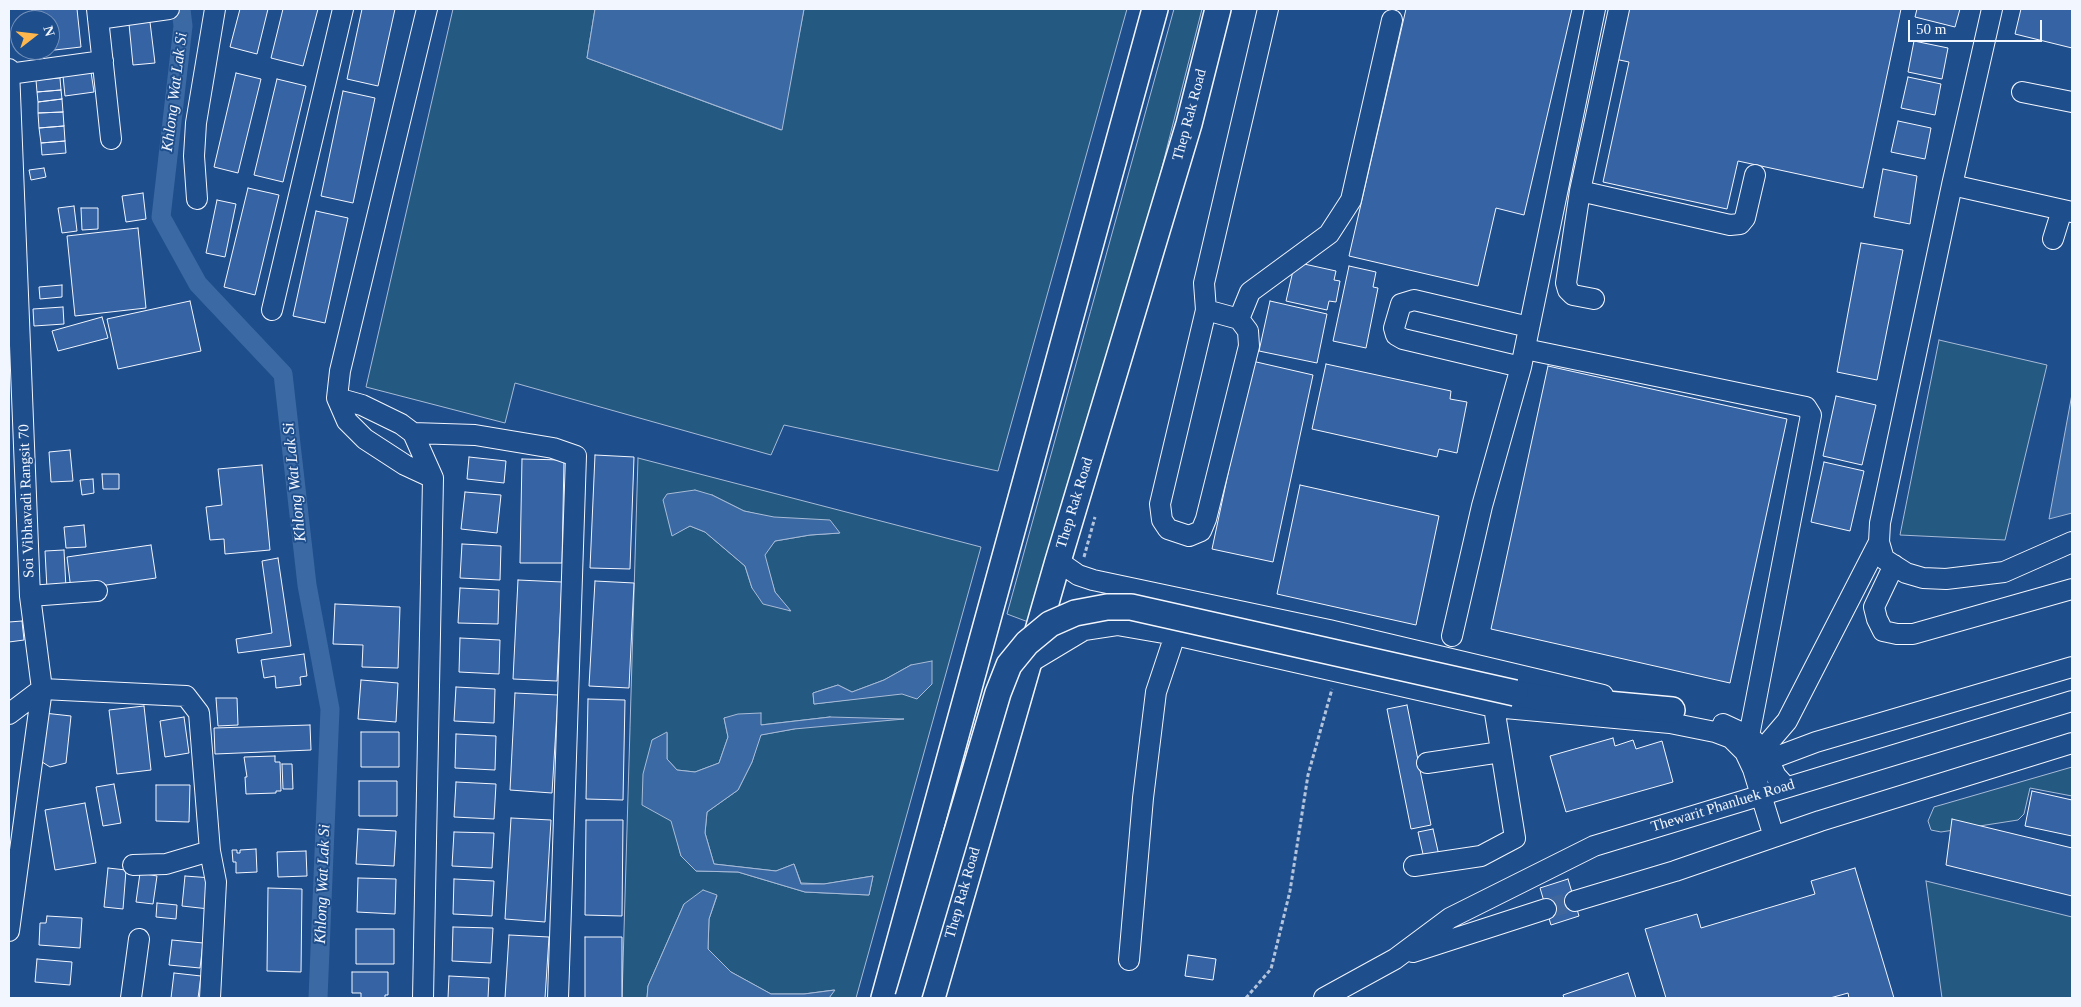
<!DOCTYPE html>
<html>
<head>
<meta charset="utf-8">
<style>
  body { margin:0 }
  #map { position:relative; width:2081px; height:1007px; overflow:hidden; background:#1f4e8c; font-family:"Times New Roman",serif }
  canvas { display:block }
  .frame { position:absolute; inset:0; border:10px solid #f2f6ff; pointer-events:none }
  .north { position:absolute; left:10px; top:10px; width:50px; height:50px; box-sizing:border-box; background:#1f4e8c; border:1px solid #7391ba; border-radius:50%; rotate:74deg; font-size:14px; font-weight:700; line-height:20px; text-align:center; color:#f2f6ff }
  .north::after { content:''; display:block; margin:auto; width:18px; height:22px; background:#ffb74d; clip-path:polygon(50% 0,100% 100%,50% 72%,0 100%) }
  .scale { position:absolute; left:1908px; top:20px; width:134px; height:22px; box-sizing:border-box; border:2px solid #f2f6ff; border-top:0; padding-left:6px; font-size:15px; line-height:18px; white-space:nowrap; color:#f2f6ff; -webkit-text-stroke:4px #1f4e8c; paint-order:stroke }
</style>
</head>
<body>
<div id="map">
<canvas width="2081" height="1007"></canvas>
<div class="frame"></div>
<div class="north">N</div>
<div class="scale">50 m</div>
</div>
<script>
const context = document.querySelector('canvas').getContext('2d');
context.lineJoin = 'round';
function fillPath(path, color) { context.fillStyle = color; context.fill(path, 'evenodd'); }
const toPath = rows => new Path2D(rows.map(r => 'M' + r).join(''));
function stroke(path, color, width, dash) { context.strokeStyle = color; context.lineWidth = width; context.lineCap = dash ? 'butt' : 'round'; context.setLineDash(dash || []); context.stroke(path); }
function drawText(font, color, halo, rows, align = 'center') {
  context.font = font + ' "Times New Roman",serif'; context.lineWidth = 4; context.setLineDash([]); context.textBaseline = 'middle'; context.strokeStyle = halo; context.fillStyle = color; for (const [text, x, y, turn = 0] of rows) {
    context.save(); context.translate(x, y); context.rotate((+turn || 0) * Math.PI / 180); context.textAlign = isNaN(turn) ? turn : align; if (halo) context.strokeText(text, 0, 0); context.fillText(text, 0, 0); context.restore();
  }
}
const green = toPath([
  [453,9,595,9,587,58,781,130,804,9,1127,9,998,471,784,425,771,455,515,383,505,423,366,387,453,9],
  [1174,9,1202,9,1153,203,1031,623,1007,614,1174,9],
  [1939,340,2047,365,2005,540,1900,535,1939,340],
  [638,458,981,547,856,998,829,998,834,990,804,994,771,994,731,972,708,949,709,919,717,896,684,904,648,986,647,998,622,998,638,458],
  [712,495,744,511,839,533,810,535,775,541,764,555,775,592,790,611,752,588,745,566,705,532,690,526,672,535,669,519,712,495],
  [911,665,902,693,814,704,813,693,838,685,852,692,884,680,911,665],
  [830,717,794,729,760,735,752,762,738,790,707,812,705,833,714,864,776,871,794,864,801,883,824,884,873,876,869,895,805,892,738,872,696,871,681,856,652,740,667,733,667,759,677,770,695,772,719,763,728,737,724,718,760,725,830,717],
  [2072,767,2072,796,2030,788,2024,814,2018,820,1941,832,1931,830,1928,821,1934,807,2072,767],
  [1926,881,2072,917,2072,998,1942,998,1926,881]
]);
fillPath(green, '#245a82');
stroke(green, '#a8bbd7', 1);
const water = toPath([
  [595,9,804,9,782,130,587,58,595,9],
  [2072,394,2072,513,2049,519,2072,394],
  [695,490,712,495,744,511,774,517,830,520,840,533,810,535,775,541,765,555,775,592,791,611,763,604,752,588,745,566,705,532,690,526,672,536,663,500,667,494,695,490],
  [932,661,932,684,917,699,902,694,814,704,813,693,838,685,852,692,884,680,911,665,932,661],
  [761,713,761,725,830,717,904,719,794,729,761,735,752,762,738,790,707,812,705,833,714,864,776,871,794,864,801,884,824,884,873,876,869,895,805,892,738,872,696,871,681,856,671,821,642,805,643,774,652,740,667,732,667,759,677,770,695,772,719,763,728,737,724,718,738,714,761,713],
  [703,890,717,895,709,919,708,949,731,972,771,994,804,994,835,990,829,998,647,998,648,986,684,904,703,890]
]);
fillPath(water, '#3b69a3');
stroke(water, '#a8bbd7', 1);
stroke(toPath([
  [181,9,183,26,161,217,198,284,283,374,307,585,330,709,318,998]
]), '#3b69a3', 19);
const building = toPath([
  [32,9,77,9,81,47,37,52,37,50,50,50,50,20,33,20,32,9],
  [240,9,268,9,257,54,230,47,240,9],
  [283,9,318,9,303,66,271,58,283,9],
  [362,9,395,9,378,86,347,79,362,9],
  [1406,9,1572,9,1524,215,1496,208,1478,286,1349,256,1406,9],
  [1620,9,1901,9,1863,188,1738,161,1727,209,1603,182,1629,62,1610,58,1620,9],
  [1917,9,1960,9,1955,27,1915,17,1917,9],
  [2021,9,2072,9,2072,48,2015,34,2021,9],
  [150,22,155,63,133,65,129,24,150,22],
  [1914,41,1948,48,1942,79,1908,72,1914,41],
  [91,72,94,92,65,96,63,76,91,72],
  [236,73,261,79,238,173,214,167,236,73],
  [1908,77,1941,84,1935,115,1901,108,1908,77],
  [60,78,61,90,37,92,36,80,60,78],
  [277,79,306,86,283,182,254,175,277,79],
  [61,90,62,99,38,102,37,92,61,90],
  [343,91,375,98,353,203,321,196,343,91],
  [62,99,63,112,38,113,38,102,62,99],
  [63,112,64,126,39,128,38,113,63,112],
  [1898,121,1931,128,1925,159,1891,152,1898,121],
  [64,126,65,141,41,143,39,128,64,126],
  [65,141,66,153,42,155,41,143,65,141],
  [44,168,46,177,31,180,29,170,44,168],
  [1883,169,1917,176,1910,224,1874,217,1883,169],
  [248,188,279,195,255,295,224,287,248,188],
  [143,193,146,219,126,222,122,196,143,193],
  [217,200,236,204,225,257,206,253,217,200],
  [74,206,77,231,62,233,58,208,74,206],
  [81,208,98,208,98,229,82,230,81,208],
  [316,211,348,218,325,323,293,316,316,211],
  [138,228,146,308,75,316,67,236,138,228],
  [1861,243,1903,250,1877,380,1837,372,1861,243],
  [1295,262,1336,271,1334,280,1340,281,1336,302,1329,301,1327,310,1286,301,1295,262],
  [1349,266,1376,272,1373,287,1378,288,1366,348,1333,341,1349,266],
  [62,285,62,297,40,299,39,287,62,285],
  [190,301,201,351,118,369,107,319,190,301],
  [1270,301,1327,314,1317,363,1259,351,1270,301],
  [63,307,64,324,34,326,33,309,63,307],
  [102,317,108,338,58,351,52,331,102,317],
  [1252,361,1313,375,1273,562,1212,549,1252,361],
  [1326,364,1451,391,1450,399,1467,402,1457,453,1439,449,1437,457,1312,429,1326,364],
  [1548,366,1787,419,1730,683,1491,629,1548,366],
  [1836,396,1876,405,1862,465,1823,456,1836,396],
  [70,450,73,481,51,482,49,452,70,450],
  [595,455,634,457,630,569,590,568,595,455],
  [469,457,506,461,504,483,467,479,469,457],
  [522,459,564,460,562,563,520,563,522,459],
  [1824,462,1864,471,1850,531,1811,522,1824,462],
  [262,465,270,550,225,554,224,539,210,540,206,507,222,505,218,469,262,465],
  [102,474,119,474,119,489,103,489,102,474],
  [93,479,94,493,82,495,80,480,93,479],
  [1300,485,1439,516,1416,625,1277,594,1300,485],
  [465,492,501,495,497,533,461,529,465,492],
  [84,525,86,547,66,548,64,527,84,525],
  [462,544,501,546,500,580,460,578,462,544],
  [151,545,156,578,71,590,67,557,151,545],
  [64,550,66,588,47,589,45,551,64,550],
  [278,558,291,646,238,653,236,639,272,633,262,561,278,558],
  [518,580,562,582,557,681,513,679,518,580],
  [595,581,634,583,629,688,589,686,595,581],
  [460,588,499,590,498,624,458,623,460,588],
  [335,604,400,607,398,668,362,667,363,645,333,644,335,604],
  [22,621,24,640,9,642,9,622,22,621],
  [460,638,500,640,499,674,459,672,460,638],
  [304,654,307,676,300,677,301,685,276,688,275,676,264,678,261,660,304,654],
  [361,680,398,683,396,722,358,719,361,680],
  [456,687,495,689,494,723,454,721,456,687],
  [515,693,558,695,552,793,510,790,515,693],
  [216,698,237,698,238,725,218,726,216,698],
  [588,699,625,700,623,800,586,799,588,699],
  [1407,705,1431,825,1411,829,1387,709,1407,705],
  [144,706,151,770,117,774,109,710,144,706],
  [44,713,71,716,66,763,50,767,39,760,44,713],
  [184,717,189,753,165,757,160,721,184,717],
  [310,725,311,750,215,754,214,728,310,725],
  [361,732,399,732,399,767,361,767,361,732],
  [456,734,496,736,495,770,455,768,456,734],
  [1613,738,1615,746,1633,740,1636,749,1662,741,1673,782,1566,812,1550,756,1613,738],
  [275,756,275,762,280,762,281,791,276,791,276,793,246,794,245,777,247,777,244,757,275,756],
  [282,764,292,764,293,789,283,789,282,764],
  [359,781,397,781,397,816,359,816,359,781],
  [456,782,496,784,494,819,454,817,456,782],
  [114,784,121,823,103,826,96,787,114,784],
  [156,785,190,785,189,822,156,821,156,785],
  [2032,791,2072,800,2072,836,2025,826,2032,791],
  [85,803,96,863,55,870,45,810,85,803],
  [511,818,551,820,545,922,505,919,511,818],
  [1952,819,2072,848,2072,896,1946,865,1952,819],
  [586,820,623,820,622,916,585,915,586,820],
  [358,829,396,831,394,866,356,864,358,829],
  [1433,829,1440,860,1425,863,1418,832,1433,829],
  [454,832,494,833,492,868,452,866,454,832],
  [256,849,257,872,236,873,236,862,233,862,232,850,237,850,237,853,240,853,240,850,256,849],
  [306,851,307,876,278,877,277,852,306,851],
  [108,868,126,870,123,909,104,907,108,868],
  [1855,868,1894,998,1849,998,1848,993,1830,998,1666,998,1645,929,1697,914,1701,928,1815,894,1811,881,1855,868],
  [140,873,157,876,153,904,136,902,140,873],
  [185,876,212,878,209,909,182,906,185,876],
  [358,878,396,879,395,914,357,912,358,878],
  [454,879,494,881,492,916,453,914,454,879],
  [1568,879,1579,916,1551,925,1540,888,1568,879],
  [268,888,302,889,301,972,267,971,268,888],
  [157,903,177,905,176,919,156,917,157,903],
  [47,916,82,918,80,948,39,945,40,923,46,923,47,916],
  [453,927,493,928,491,963,452,961,453,927],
  [356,929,394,929,394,964,356,964,356,929],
  [509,935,549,937,545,998,505,998,509,935],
  [585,937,622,937,622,998,585,998,585,937],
  [172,940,203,943,200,968,169,965,172,940],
  [1188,955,1216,959,1213,980,1185,976,1188,955],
  [37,959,72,962,70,985,35,982,37,959],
  [352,972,388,972,388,995,385,995,385,998,361,998,361,993,352,993,352,972],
  [174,973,201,976,198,998,171,998,174,973],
  [1628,973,1636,998,1564,998,1563,995,1628,973],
  [449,976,489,978,488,998,448,998,449,976]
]);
fillPath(building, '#3563a3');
stroke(building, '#f2f6ff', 1);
stroke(toPath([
  [1546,909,1575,901]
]), '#3f679d', 20, [20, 10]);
const minor = toPath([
  [97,9,111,139],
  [427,9,340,371,337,398,347,421,365,439,405,465,433,478],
  [98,19,169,9],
  [9,69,30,596,42,689,9,931],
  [9,74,103,61],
  [2022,92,2072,102],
  [1952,185,1992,9],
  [1580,191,1730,225,1740,224,1745,218,1755,175],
  [197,199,194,156,196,123,215,9],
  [2072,212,1952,185,1880,523,1879,542,1884,559,1906,573,1923,578,1946,579,2004,572,2072,542],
  [2053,239,2062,210],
  [1594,299,1573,295,1568,290,1566,283,1580,191,1619,9],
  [272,310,343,9],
  [1206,310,1239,319,1248,331,1249,346,1206,519,1201,531,1189,536,1168,529,1162,520,1160,504,1206,310,1204,283,1268,9],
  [1239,319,1250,292,1329,234,1351,200,1392,20],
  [1525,349,1806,407,1811,415,1749,736],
  [1521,367,1403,339,1396,335,1394,328,1401,304,1414,300,1529,327],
  [337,398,362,405,401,424,413,433,433,478,423,998],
  [413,433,475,435,553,448,576,456,558,998],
  [1058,561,1078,575,1093,580,1329,630,1603,695],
  [1894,565,1874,607,1877,619,1883,631,1897,634,1913,634,2072,589],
  [30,596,97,591],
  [1452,636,1482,506,1521,367,1595,9],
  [1029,663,1084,630,1117,625,1175,635,1494,707,1670,723,1715,732,1731,738,1745,752,1753,769,1774,837],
  [9,714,42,689,186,696,199,713,210,851,216,882,210,998],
  [1723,724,1749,736,1763,749,1776,776,1786,787],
  [1763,749,1787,721,1879,542],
  [1768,760,1816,742,2072,667],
  [1427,763,1501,752],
  [133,865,166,864,210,851],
  [1414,866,1481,856,1515,838,1494,707],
  [1575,901,1675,871,1820,821,2072,743],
  [1413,952,1546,909],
  [1129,960,1143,798,1156,692,1175,635],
  [131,998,139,939],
  [1324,998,1395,959,1450,918,1594,846,2072,701]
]);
const major = toPath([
  [1515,693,1541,698,1672,710],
  [884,998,1155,9],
  [932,998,1058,561,1189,124,1218,9]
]);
stroke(minor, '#f2f6ff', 22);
stroke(major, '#f2f6ff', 28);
stroke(toPath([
  [1084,557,1095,517],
  [1246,998,1271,969,1290,891,1308,775,1332,689]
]), '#b3c4dc', 3, [4, 2.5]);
stroke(minor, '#1f4e8c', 20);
stroke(major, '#1f4e8c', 25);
const majorBridge = toPath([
  [908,998,998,693,1009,665,1027,643,1050,624,1075,613,1107,607,1131,607,1515,693]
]);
stroke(majorBridge, '#f2f6ff', 28, []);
stroke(majorBridge, '#1f4e8c', 25);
drawText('15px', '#f2f6ff', '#1f4e8c', [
  ["Thep Rak Road",1190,115,-75],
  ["Soi Vibhavadi Rangsit 70",27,501,-92],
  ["Thep Rak Road",1075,503,-73],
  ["Thewarit Phanluek Road",1723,806,-17],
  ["Thep Rak Road",963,893,-74]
]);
drawText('italic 16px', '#f2f6ff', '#1f4e8c', [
  ["Khlong Wat Lak Si",175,92,-83],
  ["Khlong Wat Lak Si",295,482,-96],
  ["Khlong Wat Lak Si",323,884,-88]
]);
</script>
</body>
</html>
